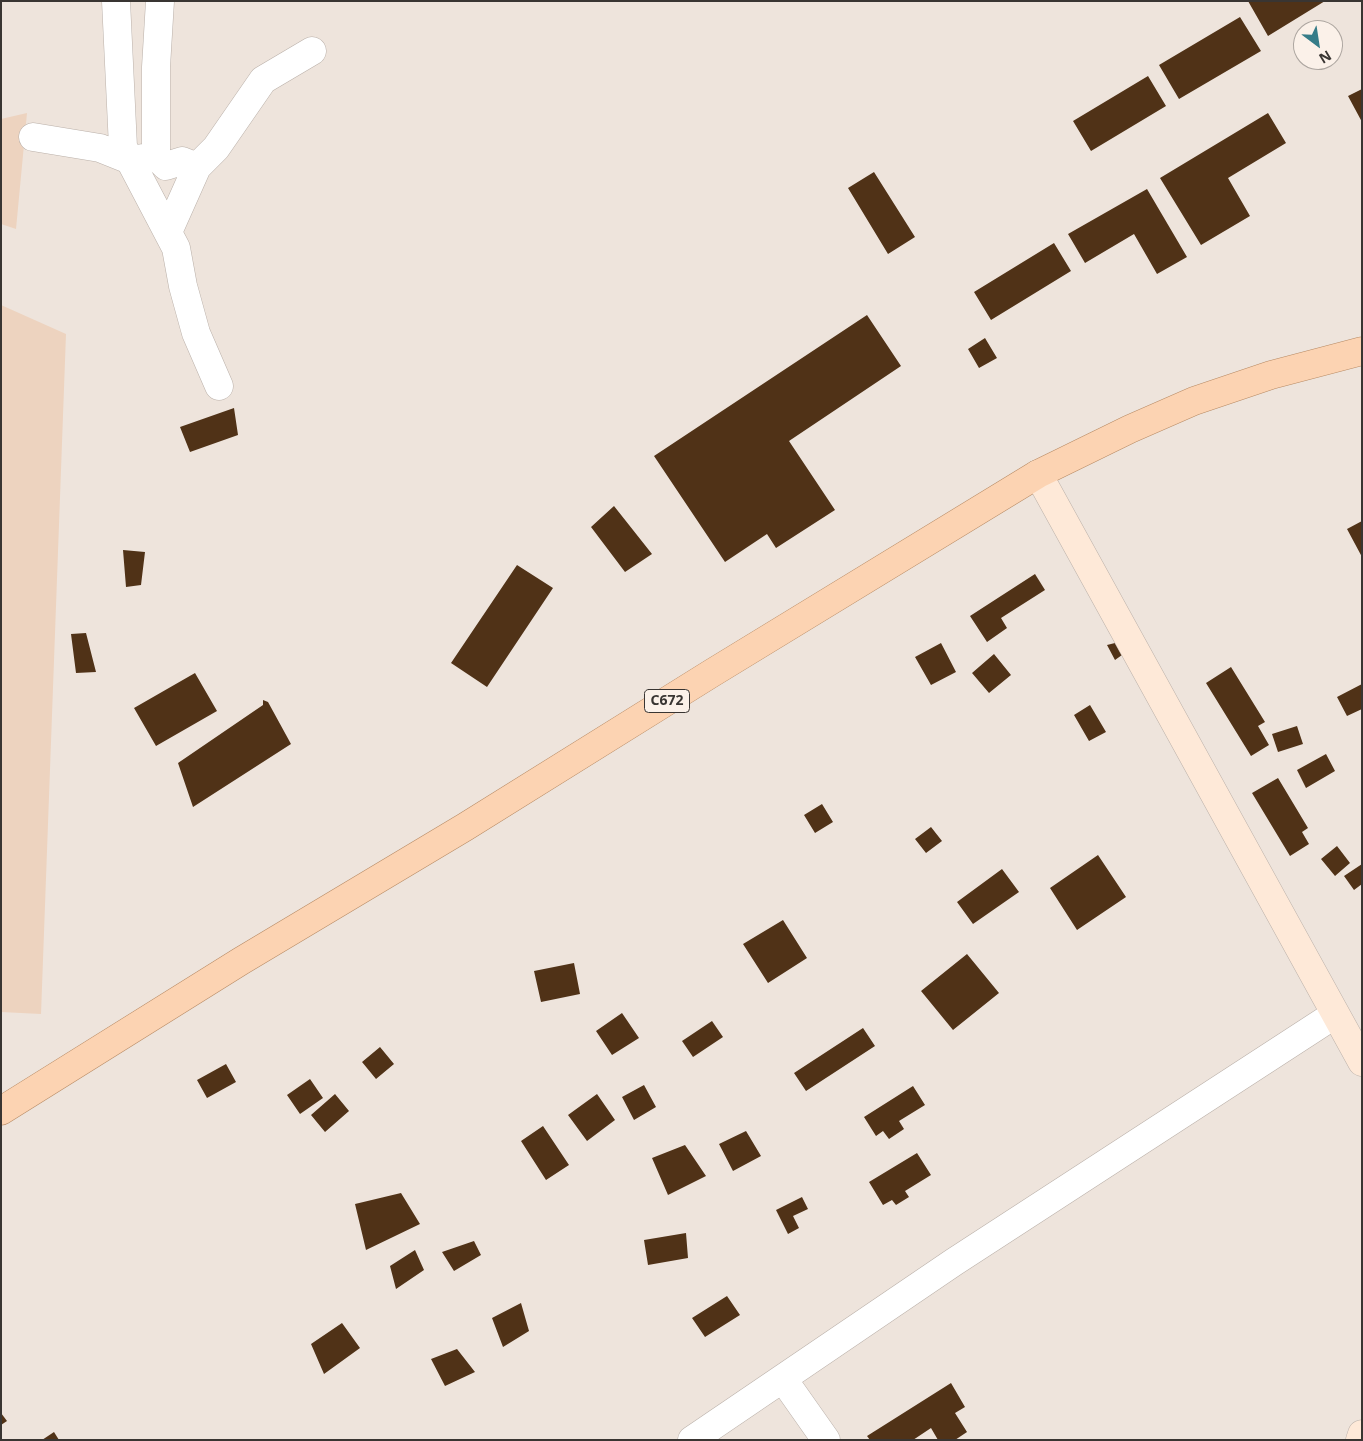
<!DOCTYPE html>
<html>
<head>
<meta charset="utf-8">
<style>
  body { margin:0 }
  #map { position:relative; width:1363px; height:1441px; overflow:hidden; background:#eee4dc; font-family:"Noto Sans",sans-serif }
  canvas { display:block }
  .frame { position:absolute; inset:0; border:2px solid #393532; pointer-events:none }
  .north { position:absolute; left:1293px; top:20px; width:50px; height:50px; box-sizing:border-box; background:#fbf1e9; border:1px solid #ada6a0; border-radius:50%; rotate:149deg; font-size:14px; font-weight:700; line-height:20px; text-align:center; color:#393532 }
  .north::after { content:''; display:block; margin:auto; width:18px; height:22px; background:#367c88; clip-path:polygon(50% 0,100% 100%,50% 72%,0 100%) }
</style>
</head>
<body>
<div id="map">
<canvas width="1363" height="1441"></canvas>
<div class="frame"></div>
<div class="north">N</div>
</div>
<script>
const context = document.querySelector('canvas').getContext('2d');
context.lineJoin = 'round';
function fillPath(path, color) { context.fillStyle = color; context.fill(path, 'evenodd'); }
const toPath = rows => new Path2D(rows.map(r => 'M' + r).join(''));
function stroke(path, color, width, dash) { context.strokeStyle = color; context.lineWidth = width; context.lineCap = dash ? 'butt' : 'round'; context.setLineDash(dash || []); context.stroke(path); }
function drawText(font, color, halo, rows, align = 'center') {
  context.font = font + ' "Noto Sans",sans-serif'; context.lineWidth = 5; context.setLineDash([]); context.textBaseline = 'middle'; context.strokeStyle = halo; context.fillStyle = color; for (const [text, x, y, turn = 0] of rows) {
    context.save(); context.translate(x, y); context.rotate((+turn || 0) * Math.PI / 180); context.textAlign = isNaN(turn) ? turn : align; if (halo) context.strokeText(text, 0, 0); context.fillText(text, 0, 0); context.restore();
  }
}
fillPath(toPath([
  [27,113,16,229,1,224,1,119],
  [1,305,66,334,41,1014,1,1012]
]), '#edd3bf');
fillPath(toPath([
  [1248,1,1325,1,1268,36],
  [1240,17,1261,51,1179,99,1159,65],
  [1148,76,1166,106,1091,151,1073,121],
  [1362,89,1362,122,1348,96],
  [1268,113,1286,143,1228,178,1250,216,1201,245,1160,178],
  [874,172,915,237,888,254,848,188],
  [1147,189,1187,257,1157,274,1134,234,1085,263,1068,234],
  [1054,243,1071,271,991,320,974,292],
  [867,315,901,366,789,441,835,510,776,548,767,534,725,562,654,456],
  [985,338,997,358,979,368,968,349],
  [234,408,238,435,190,452,180,427],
  [614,506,652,554,625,572,591,527],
  [1362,521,1362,557,1347,529],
  [123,550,145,552,141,585,126,587],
  [517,565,553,588,487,687,451,663],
  [1035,574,1045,590,1001,618,1007,628,987,642,970,616],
  [86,633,96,672,76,673,71,634],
  [941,643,956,672,931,685,915,657],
  [1115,643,1122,655,1115,660,1107,645],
  [994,654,1011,675,989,693,972,673],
  [1231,667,1265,722,1258,726,1269,745,1251,756,1206,683],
  [195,673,217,711,156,746,134,708],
  [1362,684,1362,709,1347,716,1337,697],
  [263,700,268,702,291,744,193,807,178,763,263,705],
  [1090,705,1106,732,1089,741,1074,715],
  [1297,726,1303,744,1278,752,1272,734],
  [1326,754,1335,771,1306,788,1297,770],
  [1278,778,1308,828,1302,832,1309,844,1290,856,1252,793],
  [822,804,833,822,815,833,804,815],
  [931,827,942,841,926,853,915,839],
  [1337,846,1350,863,1335,876,1321,859],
  [1098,855,1126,897,1077,930,1050,888],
  [1362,864,1362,884,1354,890,1344,876],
  [1002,869,1019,892,973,924,957,902],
  [783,920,807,958,768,983,743,944],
  [967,954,999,993,953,1030,921,991],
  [574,963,580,994,541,1002,534,971],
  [622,1013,639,1038,612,1055,596,1031],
  [712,1021,723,1037,693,1057,682,1041],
  [863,1028,875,1046,806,1091,794,1073],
  [380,1047,394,1064,376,1079,362,1062],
  [226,1064,236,1082,207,1098,197,1080],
  [310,1079,323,1098,300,1114,287,1095],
  [644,1085,656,1107,634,1120,622,1097],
  [913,1086,925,1105,899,1121,904,1129,889,1139,883,1131,876,1136,864,1117],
  [335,1094,349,1111,325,1132,311,1115],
  [597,1094,615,1120,587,1141,568,1115],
  [543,1126,569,1165,546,1180,521,1141],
  [746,1131,761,1156,733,1171,719,1144],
  [685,1145,706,1176,668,1195,652,1158],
  [917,1153,931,1175,905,1191,909,1197,896,1205,892,1200,883,1205,869,1182],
  [401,1193,420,1224,366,1250,355,1204],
  [802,1197,808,1209,793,1216,799,1228,788,1234,776,1210],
  [686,1233,688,1258,648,1265,644,1240],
  [474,1241,481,1255,454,1271,442,1252],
  [415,1250,424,1270,396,1289,390,1266],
  [727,1296,740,1315,705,1337,692,1318],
  [521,1303,529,1331,503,1347,492,1318],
  [342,1323,360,1348,324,1374,311,1344],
  [457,1349,475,1372,445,1386,431,1359],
  [951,1383,965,1407,955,1413,967,1432,955,1440,938,1440,931,1428,913,1440,870,1440,867,1436],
  [1,1413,7,1421,1,1425],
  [54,1432,59,1440,42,1440]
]), '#503217');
const street = toPath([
  [116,1,123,147,176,248,183,286,196,333,219,386],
  [33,137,100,148,130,160,156,156,166,166,182,161,197,167],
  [156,156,156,67,160,1],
  [168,232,197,167,216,148,263,80,312,51],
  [783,1379,826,1440],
  [692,1440,954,1262,1334,1015]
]);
const secondary = toPath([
  [1038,474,1362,1062],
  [1360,1440,1362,1434]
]);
const primary = toPath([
  [1,1111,241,961,465,827,712,673,1038,474,1130,429,1194,401,1271,375,1362,351]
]);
stroke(street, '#bab0a9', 29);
stroke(secondary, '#bab0a9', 29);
stroke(primary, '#b68963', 29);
stroke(street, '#fff', 28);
stroke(secondary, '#fee9d8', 28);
stroke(primary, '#fcd3b2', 28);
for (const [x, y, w] of [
  [667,701,45]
]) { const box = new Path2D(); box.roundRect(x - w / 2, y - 11.5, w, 23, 4); context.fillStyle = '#fbf1e9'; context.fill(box); stroke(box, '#393532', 1); }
drawText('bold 14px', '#393532', null, [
  ["C672",667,701]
]);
</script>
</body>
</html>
